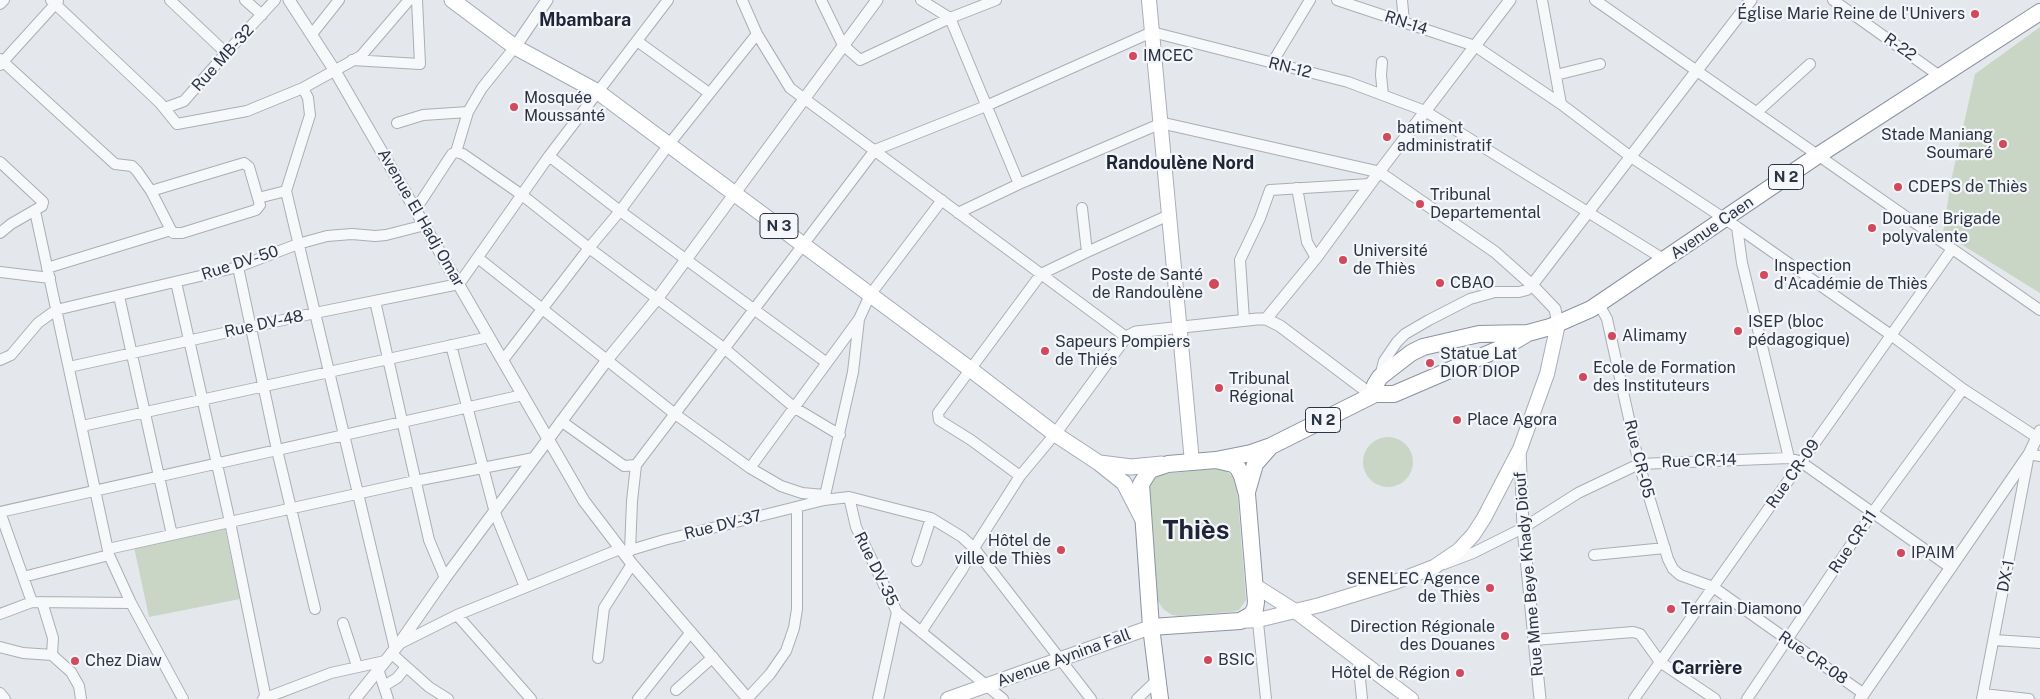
<!DOCTYPE html>
<html>
<head>
<meta charset="utf-8">
<style>
  body { margin:0 }
  canvas { display:block; background:#e4e7ec }
</style>
</head>
<body>
<canvas width="2040" height="699"></canvas>
<script>
const context = document.querySelector('canvas').getContext('2d');
context.lineJoin = 'round';
function fillPath(path, color) { context.fillStyle = color; context.fill(path, 'evenodd'); }
const toPath = rows => new Path2D(rows.map(r => 'M' + r).join(''));
function stroke(path, color, width, dash) { context.strokeStyle = color; context.lineWidth = width; context.lineCap = dash ? 'butt' : 'round'; context.setLineDash(dash || []); context.stroke(path); }
function drawText(font, color, halo, rows, align = 'center') {
  context.font = font + ' "Public Sans",sans-serif'; context.lineWidth = 4.5; context.setLineDash([]); context.textBaseline = 'middle'; context.strokeStyle = halo; context.fillStyle = color; for (const [text, x, y, turn = 0] of rows) {
    context.save(); context.translate(x, y); context.rotate((+turn || 0) * Math.PI / 180); context.textAlign = isNaN(turn) ? turn : align; if (halo) context.strokeText(text, 0, 0); context.fillText(text, 0, 0); context.restore();
  }
}
fillPath(toPath([
  [2040,27,2040,293,1943,233,1951,181,1975,74],
  '1363 462a25 25 0 1 1 50 0a25 25 0 1 1-50 0Z',
  [1219,468,1226,471,1232,476,1237,488,1246,600,1239,610,1231,612,1179,616,1172,615,1163,609,1158,601,1147,490,1150,482,1155,477,1164,474],
  [225,529,240,599,149,617,134,547]
]), '#c9d6c5');
const minor = toPath([
  [51,0,160,103,177,124,247,111,303,88],
  [170,0,226,53],
  [245,0,262,15],
  [742,0,757,34,790,88,1126,337],
  [821,0,843,45,860,60,950,18,996,0],
  [921,0,950,18,1019,184],
  [1337,0,1475,46,1561,104,1631,157,1737,227,1891,335,1963,389,2038,438],
  [1402,0,1404,22],
  [1542,0,1561,104],
  [1595,0,2040,310],
  [1833,0,1941,77],
  [0,4,4,0],
  [312,34,339,0],
  [637,41,709,93],
  [0,59,115,164,132,166,137,171,151,191,171,230,47,268],
  [352,60,420,64,417,0],
  [1382,62,1381,75,1383,95],
  [1272,63,1310,0],
  [0,65,58,1],
  [1556,75,1600,64],
  [165,108,184,101,226,53,275,0],
  [1757,112,1810,64],
  [397,123,423,115,468,112],
  [456,152,463,154,522,195,589,248,725,349,795,408,840,435],
  [549,156,620,211,827,363],
  [0,162,43,202,42,206,11,224,0,233],
  [1297,188,1307,242,1316,258],
  [151,191,244,163,249,167,258,198,286,191],
  [1082,208,1087,252],
  [416,209,452,154,456,152,468,112,482,88,515,47],
  [35,211,109,555,131,603,183,699],
  [958,213,1019,184,1162,123],
  [1737,227,1742,263,1789,458],
  [171,230,173,233,182,233,256,210,260,205,258,198],
  [478,258,675,414,750,468,781,486,802,493,824,495],
  [238,267,277,450,315,609],
  [0,272,50,278],
  [176,282,230,522,266,699],
  [119,296,172,535],
  [375,301,429,540,445,578],
  [1599,304,1607,319,1639,464,1668,559,1673,569,1680,575,1713,587,1864,694],
  [1244,320,1240,260,1260,218,1270,190,1370,184],
  [451,345,495,513,525,587],
  [0,360,11,355,38,323,56,310,238,267,298,244,327,236,352,234,375,236,386,235,425,225],
  [503,360,589,248,620,211,670,143,757,34],
  [69,367,315,313,459,284,549,156,668,0],
  [1380,376,1384,361,1397,342,1405,334,1429,320,1470,299,1495,292,1519,292,1527,290,1532,285],
  [561,421,624,466,636,465],
  [82,426,489,337],
  [750,468,859,319,870,295,942,200],
  [1020,476,971,440,939,420,938,413,1041,274,1087,252,1169,215],
  [849,497,856,527,897,612,878,699],
  [824,500,853,372,859,319],
  [0,512,523,395],
  [0,512,32,602],
  [108,549,415,481,534,458],
  [630,551,632,501,636,465,875,150,986,106,1152,32,1348,82,1425,111,1665,260],
  [624,552,664,540,824,500,849,497,931,518,962,537,974,548,1091,699],
  [1594,555,1665,548],
  [917,561,931,518],
  [1444,564,1473,553,1523,528,1578,493,1639,464,1789,458,1801,462,1951,568],
  [23,577,109,555],
  [42,602,53,638,52,655],
  [897,612,1003,699],
  [1257,613,1266,699],
  [0,614,32,602,131,603],
  [457,615,531,699],
  [343,623,357,666],
  [921,632,962,570,974,548,1020,476,1055,434],
  [1535,640,1633,632,1640,634,1660,662,1715,699],
  [1994,640,2040,643],
  [399,644,457,615,620,549],
  [0,647,23,653,52,655,71,672,79,686,81,699],
  [395,649,286,191,310,115,308,98,303,88,361,56,409,0],
  [391,653,429,687,448,699],
  [598,658,604,608,632,564],
  [1358,659,1362,699],
  [378,669,388,699],
  [384,686,397,678,406,667],
  [676,690,713,657],
  [0,693,5,699],
  [1983,694,2029,699],
  [263,699,331,673,385,661],
  [638,699,691,632],
  [747,699,770,674,786,651,794,628,797,609,797,507],
  [1137,699,1158,679],
  [1634,699,1952,249],
  [1747,699,1873,512,1963,389],
  [1982,699,2029,454,2040,456]
]);
const tertiary = toPath([
  [289,0,335,71,584,501,632,564,748,699],
  [515,47,547,0],
  [1162,123,1379,172,1495,252,1532,285,1555,309,1558,324],
  [1532,285,1751,0],
  [1266,319,1316,258,1379,172,1510,0],
  [1055,434,1126,337,1136,332,1257,319,1266,319,1280,326,1373,396],
  [1520,449,1523,528,1540,699],
  [355,699,399,644,445,578,607,360,657,299,877,0],
  [1860,699,2029,454,2040,431]
]);
const secondary = toPath([
  [1149,0,1192,462],
  [1254,585,1295,611,1411,699],
  [1240,621,1258,620,1320,605,1395,582,1434,567,1459,550,1473,535,1484,518,1520,449,1547,374,1558,324],
  [948,699,1151,627]
]);
const primary = toPath([
  [452,0,515,47,598,92,970,369,1055,434,1099,463,1124,483,1142,518],
  [1100,463,1131,467,1162,464]
]);
const trunk = toPath([
  [1375,394,1375,385,1380,377,1411,353,1423,347,1479,334,1528,333],
  [1216,460,1251,453,1271,446,1375,394,1394,394,1506,346,1528,333,1550,327,1591,309,1814,158,2040,12],
  [1247,492,1255,464,1269,448],
  [1151,627,1240,621,1251,615,1255,609,1256,602,1247,494,1242,476,1238,468,1233,464,1216,460,1168,464,1150,470,1141,484,1151,627,1160,699]
]);
stroke(minor, '#a9aeb7', 12);
stroke(tertiary, '#a9aeb7', 13);
stroke(secondary, '#a9aeb7', 16);
stroke(primary, '#a3abb8', 17);
stroke(trunk, '#8b94a3', 18);
stroke(minor, '#f7f8fa', 10);
stroke(tertiary, '#f7f8fa', 11);
stroke(secondary, '#fff', 14);
stroke(primary, '#fff', 15);
stroke(trunk, '#fff', 16);
for (const [x, y, r, color] of [
  [1975,14,5,"#d1495b"],
  [1133,56,5,"#d1495b"],
  [514,107,5,"#d1495b"],
  [1387,137,5,"#d1495b"],
  [2003,144,5,"#d1495b"],
  [1898,187,5,"#d1495b"],
  [1420,204,5,"#d1495b"],
  [1872,228,5,"#d1495b"],
  [1343,260,5,"#d1495b"],
  [1764,275,5,"#d1495b"],
  [1440,283,5,"#d1495b"],
  [1214,284,6,"#d1495b"],
  [1738,331,5,"#d1495b"],
  [1612,336,5,"#d1495b"],
  [1045,351,5,"#d1495b"],
  [1430,363,5,"#d1495b"],
  [1583,377,5,"#d1495b"],
  [1219,388,5,"#d1495b"],
  [1457,420,5,"#d1495b"],
  [1061,550,5,"#d1495b"],
  [1901,553,5,"#d1495b"],
  [1490,588,5,"#d1495b"],
  [1671,609,5,"#d1495b"],
  [1505,636,5,"#d1495b"],
  [1208,660,5,"#d1495b"],
  [75,661,5,"#d1495b"],
  [1460,673,5,"#d1495b"]
]) { const dot = new Path2D(); dot.arc(x, y, r, 0, 2 * Math.PI); context.fillStyle = color; context.fill(dot); stroke(dot, '#f4f6f9', 2); }
for (const [x, y, w] of [
  [1786,177,35],
  [779,226,38],
  [1323,420,35]
]) { const box = new Path2D(); box.roundRect(x - w / 2, y - 12.5, w, 25, 4); context.fillStyle = '#f4f6f9'; context.fill(box); stroke(box, '#2b3445', 1); }
drawText('bold 15px', '#2b3445', null, [
  ["N 2",1786,177],
  ["N 3",779,226],
  ["N 2",1323,420]
]);
drawText('16px', '#2b3445', '#f4f6f9', [
  ["Église Marie Reine de l'Univers",1965,14,"right"],
  ["IMCEC",1143,56],
  ["Mosquée",524,98],
  ["Moussanté",524,116],
  ["batiment",1397,128],
  ["administratif",1397,146],
  ["Stade Maniang",1993,135,"right"],
  ["Soumaré",1993,153,"right"],
  ["CDEPS de Thiès",1908,187],
  ["Tribunal",1430,195],
  ["Departemental",1430,213],
  ["Douane Brigade",1882,219],
  ["polyvalente",1882,237],
  ["Université",1353,251],
  ["de Thiès",1353,269],
  ["Inspection",1774,266],
  ["d'Académie de Thiès",1774,284],
  ["Poste de Santé",1203,275,"right"],
  ["de Randoulène",1203,293,"right"],
  ["CBAO",1450,283],
  ["ISEP (bloc",1748,322],
  ["pédagogique)",1748,340],
  ["Alimamy",1622,336],
  ["Sapeurs Pompiers",1055,342],
  ["de Thiés",1055,360],
  ["Statue Lat",1440,354],
  ["DIOR DIOP",1440,372],
  ["Ecole de Formation",1593,368],
  ["des Instituteurs",1593,386],
  ["Tribunal",1229,379],
  ["Régional",1229,397],
  ["Place Agora",1467,420],
  ["Hôtel de",1051,541,"right"],
  ["ville de Thiès",1051,559,"right"],
  ["IPAIM",1911,553],
  ["SENELEC Agence",1480,579,"right"],
  ["de Thiès",1480,597,"right"],
  ["Terrain Diamono",1681,609],
  ["Direction Régionale",1495,627,"right"],
  ["des Douanes",1495,645,"right"],
  ["BSIC",1218,660],
  ["Chez Diaw",85,661],
  ["Hôtel de Région",1450,673,"right"]
], 'left');
drawText('16px', '#2b3445', '#f4f6f9', [
  ["RN-14",1406,23,18],
  ["R-22",1900,47,35],
  ["Rue MB-32",223,58,-48],
  ["RN-12",1290,68,14],
  ["Avenue El Hadj Omar",421,218,60],
  ["Avenue Caen",1712,228,-35],
  ["Rue DV-50",240,263,-18],
  ["Rue DV-48",264,324,-12],
  ["Rue CR-05",1639,459,76],
  ["Rue CR-14",1699,461,-2],
  ["Rue CR-09",1793,474,-55],
  ["Rue DV-37",723,525,-14],
  ["Rue CR-11",1853,542,-56],
  ["Rue DV-35",876,569,64],
  ["Rue Mme Beye Khady Diouf",1529,574,-95],
  ["DX-1",2006,576,-79],
  ["Avenue Aynina Fall",1064,658,-20],
  ["Rue CR-08",1813,658,35]
]);
drawText('bold 18px', '#1d2536', '#f4f6f9', [
  ["Mbambara",585,20],
  ["Randoulène Nord",1180,163],
  ["Carrière",1707,668]
]);
drawText('bold 26px', '#1d2536', '#f4f6f9', [
  ["Thiès",1196,531]
]);
</script>
</body>
</html>
